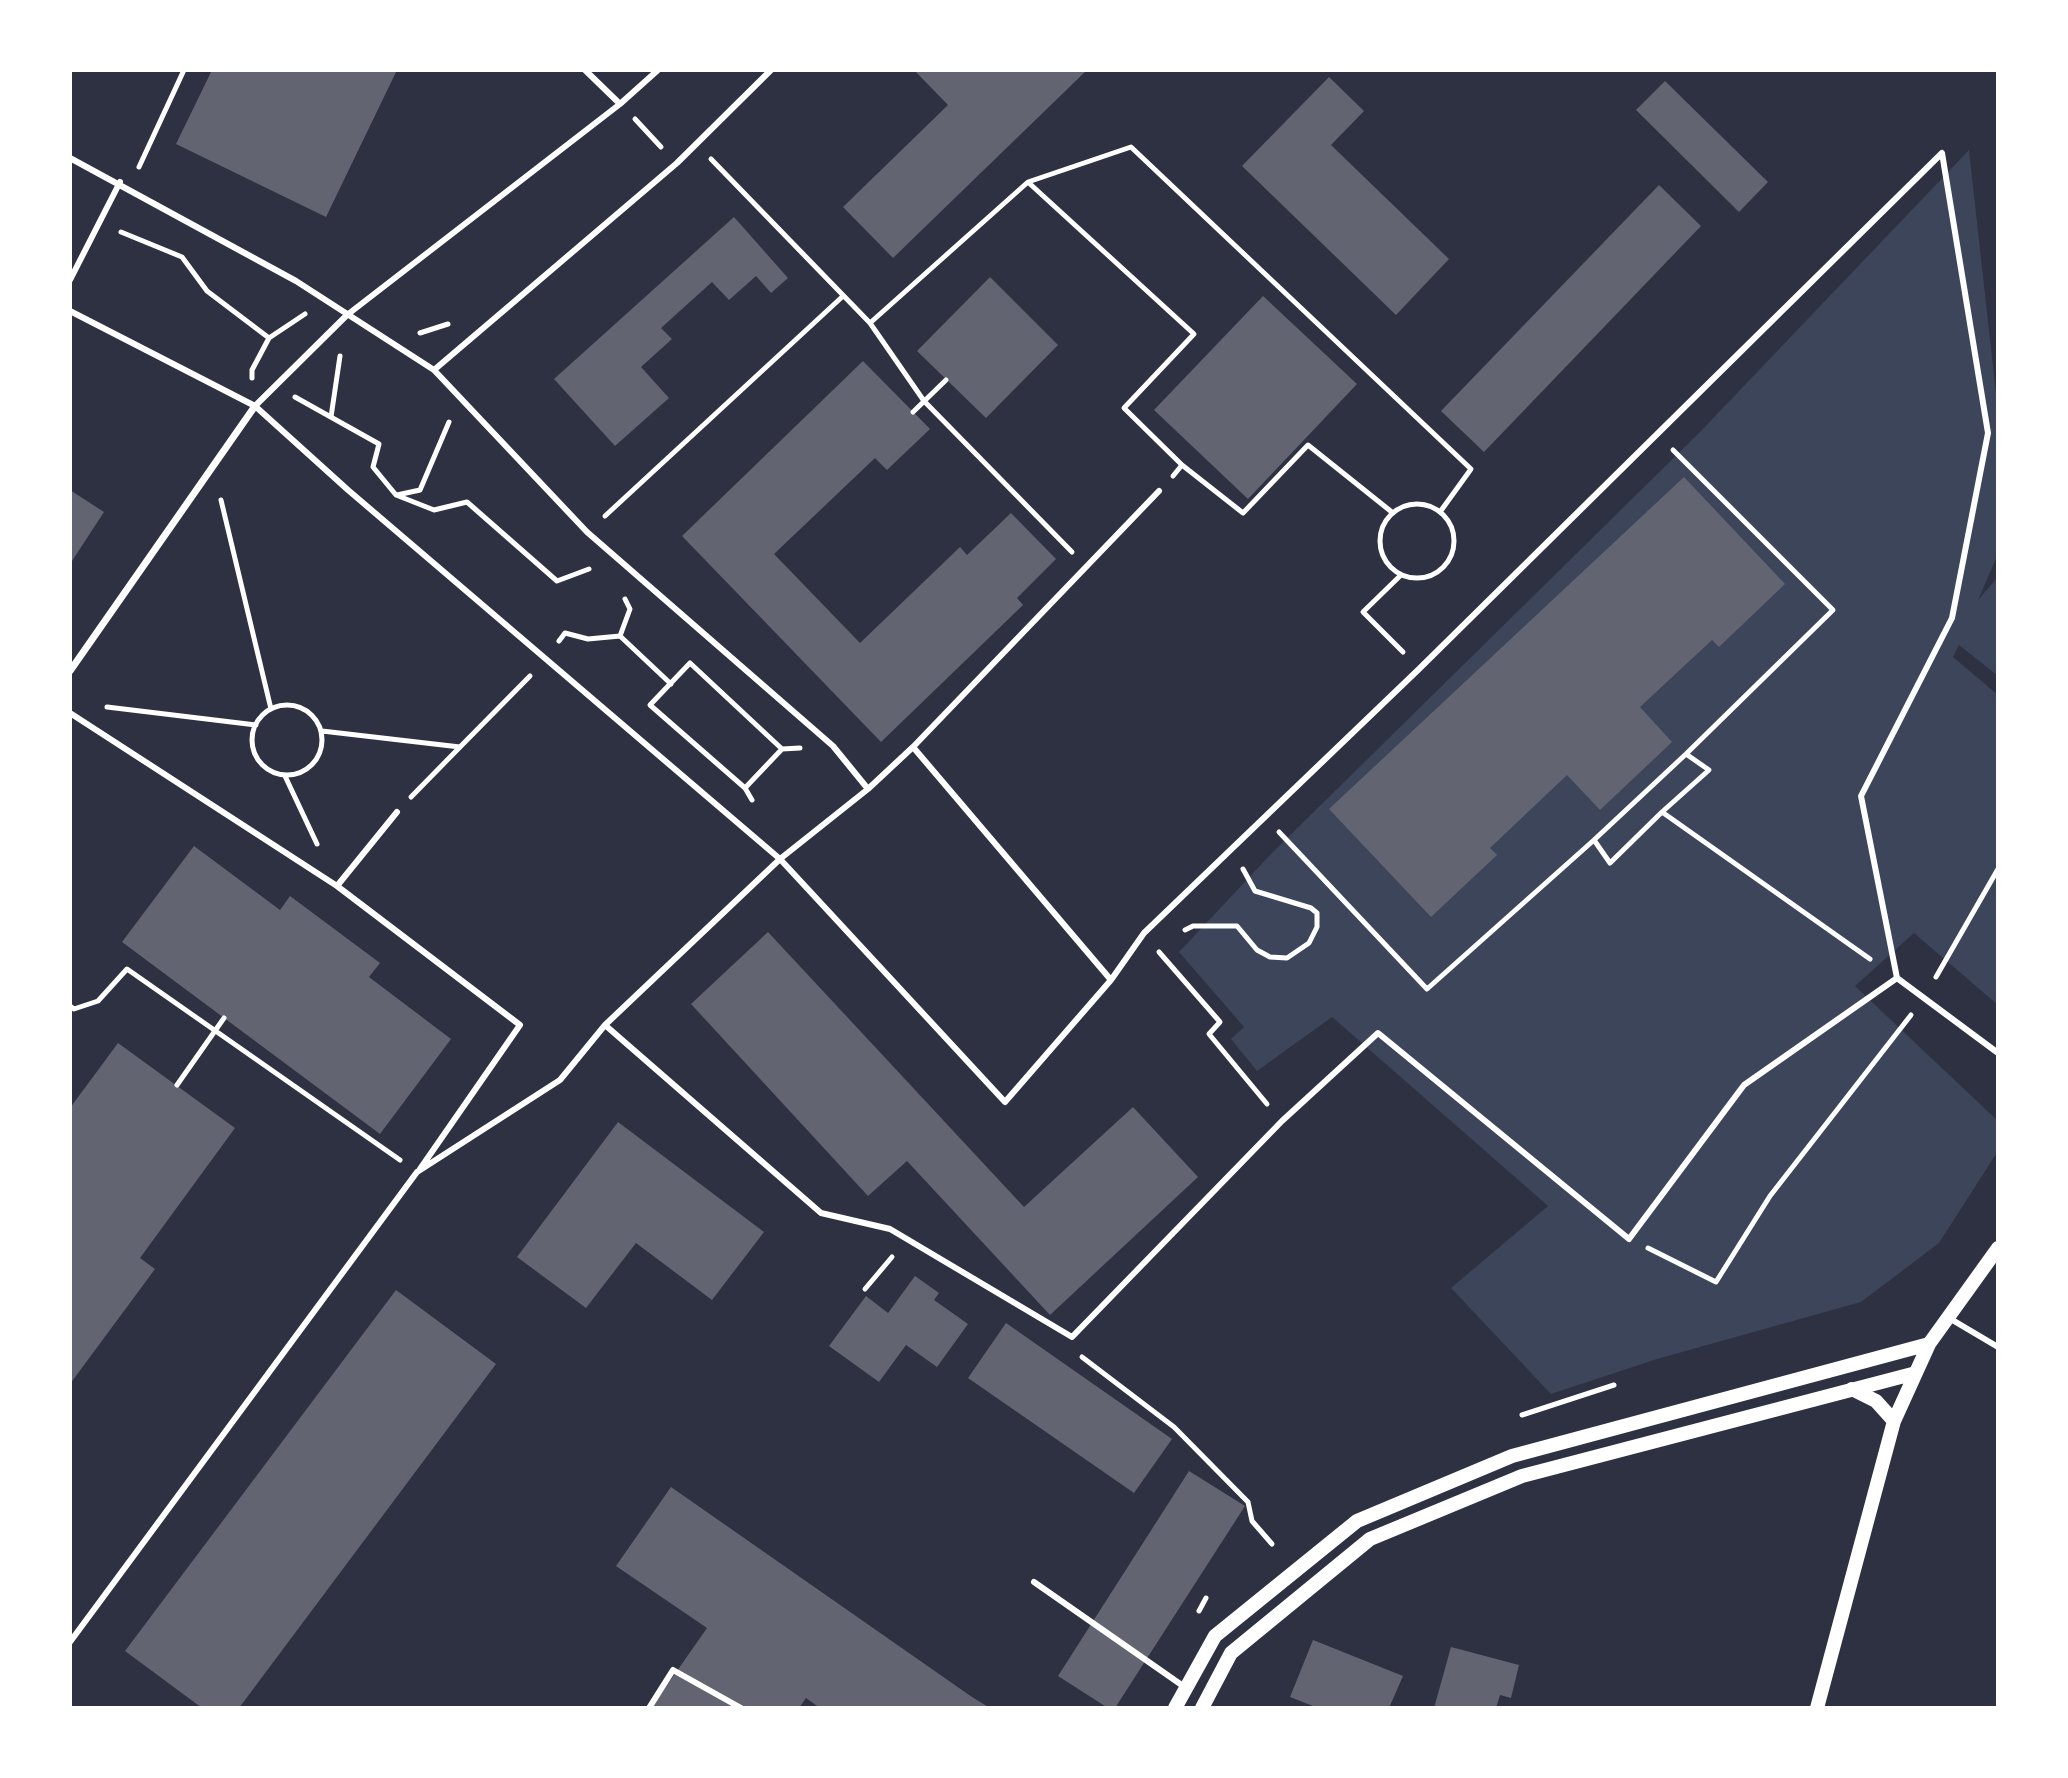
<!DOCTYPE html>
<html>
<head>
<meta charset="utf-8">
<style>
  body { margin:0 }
  #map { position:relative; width:2068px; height:1778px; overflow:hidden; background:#2d3142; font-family:"Exo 2",sans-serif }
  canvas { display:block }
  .frame { position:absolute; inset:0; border:72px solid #fff; pointer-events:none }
</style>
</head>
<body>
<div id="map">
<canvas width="2068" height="1778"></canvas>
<div class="frame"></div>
</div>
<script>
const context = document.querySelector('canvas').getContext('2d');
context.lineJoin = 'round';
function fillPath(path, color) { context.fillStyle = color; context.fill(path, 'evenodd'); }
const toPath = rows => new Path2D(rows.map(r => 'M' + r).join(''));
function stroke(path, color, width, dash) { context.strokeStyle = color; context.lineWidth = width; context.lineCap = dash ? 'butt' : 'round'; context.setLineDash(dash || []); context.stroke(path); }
fillPath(toPath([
  [1969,150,1998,411,1998,554,1978,600,1998,577,1998,676,1959,645,1953,657,1998,695,1998,1005,1914,933,1855,986,1998,1121,1998,1151,1939,1243,1861,1302,1657,1359,1551,1394,1451,1288,1548,1206,1332,1017,1257,1071,1231,1039,1244,1027,1179,952,1272,853,1699,433]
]), '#3c4559');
fillPath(toPath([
  [212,70,397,70,326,217,176,144],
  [914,70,1087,70,893,258,843,207,948,105],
  [1329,77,1364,111,1331,145,1449,259,1396,315,1242,166],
  [1665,81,1768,182,1739,212,1636,110],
  [1659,185,1701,226,1484,452,1441,411],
  [734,217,788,278,771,293,756,276,729,300,712,282,661,328,672,339,641,367,669,398,615,446,554,379],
  [990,277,1058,345,986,418,917,351],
  [1263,296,1357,384,1248,499,1154,410],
  [863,361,930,429,887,470,875,458,774,554,860,643,960,547,967,555,1011,513,1056,559,1017,598,1023,605,881,742,682,536],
  [1684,477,1785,584,1719,647,1712,640,1640,707,1672,742,1600,810,1567,775,1490,848,1497,855,1431,917,1329,809],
  [70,490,104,512,70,564],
  [194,846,280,910,290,896,380,963,369,977,451,1039,380,1134,122,942],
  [768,932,1024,1207,1133,1107,1198,1177,1050,1315,907,1161,868,1196,691,1004],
  [118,1043,235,1128,140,1258,155,1269,70,1384,70,1108],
  [618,1122,764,1232,712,1300,636,1243,586,1308,517,1257],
  [915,1276,939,1293,934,1300,968,1324,937,1367,906,1345,879,1382,829,1346,866,1296,888,1313],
  [396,1290,496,1364,239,1708,202,1708,125,1651],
  [1006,1323,1172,1439,1134,1493,968,1378],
  [1189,1471,1245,1506,1115,1708,1108,1708,1058,1676],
  [671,1487,972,1697,990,1708,820,1708,806,1698,799,1708,651,1708,707,1628,616,1566],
  [1313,1640,1403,1676,1389,1708,1318,1708,1290,1697],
  [1451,1647,1519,1665,1511,1698,1500,1695,1496,1708,1434,1708]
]), '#626471');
stroke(toPath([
  [635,119,661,147],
  [711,159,870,323,1028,182,1131,147,1471,469,1440,512],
  [139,167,184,70],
  [1029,183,1194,334,1124,408,1182,465],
  [121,232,182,257,207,291,269,338,252,370,252,378],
  [870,323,924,401,1072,552],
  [420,333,448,324],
  [269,338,305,314],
  [295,397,379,444,373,467,396,495,434,510,467,502,557,581,589,569],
  [913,412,946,380],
  [331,417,340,356],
  [1673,450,1833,610,1686,754],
  [1173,476,1182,465,1243,513,1308,445,1393,513],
  [397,495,420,490,449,422],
  [221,500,271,709],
  '1380 541a37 37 0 1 1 74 0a37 37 0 1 1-74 0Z',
  [605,516,842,297],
  [1401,575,1363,612,1403,652],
  [620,636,630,609,625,599],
  [559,641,565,633,588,639,620,636,671,684],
  '252 740a35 35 0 1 1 70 0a35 35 0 1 1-70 0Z',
  [107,707,256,725],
  [322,731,460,747,411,797],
  [460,747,530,676],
  [285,776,317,844],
  [745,788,782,749],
  [752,800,745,788,650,705,690,663,782,749,800,748],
  [1662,812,1709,770,1686,754,1594,840,1610,863,1662,812,1870,959],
  [1279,832,1427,989,1594,840],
  [1185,930,1193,926,1237,926,1257,950,1270,957,1287,958,1309,943,1317,927,1317,913,1311,908,1255,891,1243,869],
  [1159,952,1220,1022,1209,1034,1267,1104],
  [1936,977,1998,869],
  [70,1006,74,1009,98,1001,127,969,400,1160],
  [177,1085,224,1018],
  [1648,1248,1716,1282,1770,1196,1911,1015],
  [865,1289,892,1257],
  [1082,1357,1174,1427,1248,1502,1252,1521,1272,1544],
  [1522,1415,1614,1385],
  [1199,1611,1206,1598]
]), '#fff', 5);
stroke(toPath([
  [620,104,658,70],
  [70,158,296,281,434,370,587,532,833,746,868,789,913,747,1111,980],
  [70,280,120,182],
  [70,311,255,406,347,315,620,104,585,70],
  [434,370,677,163,771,70],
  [255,406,348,490,780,859,1005,1102,1111,980,1144,933,1419,669,1942,153,1988,433,1952,618,1861,796,1897,978,1998,1053],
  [70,713,337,886],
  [913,747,1159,491],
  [397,812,337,886,520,1025,420,1169],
  [605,1025,821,1213,890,1229,1072,1337,1282,1121,1378,1033,1629,1239,1744,1085,1897,978],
  [1949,1318,1998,1347],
  [1034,1582,1186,1688],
  [70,1642,417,1172,560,1080,605,1025,780,859,868,789],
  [649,1708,673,1670,741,1708]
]), '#fff', 6);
stroke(toPath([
  [70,671,255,406]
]), '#fff', 7);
stroke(toPath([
  [1852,1389,1876,1401,1894,1421],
  [1175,1708,1215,1636,1357,1521,1512,1456,1929,1344],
  [1202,1708,1231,1653,1370,1539,1522,1476,1916,1373],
  [1817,1708,1894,1421,1929,1344,1998,1248]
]), '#fff', 14);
</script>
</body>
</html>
